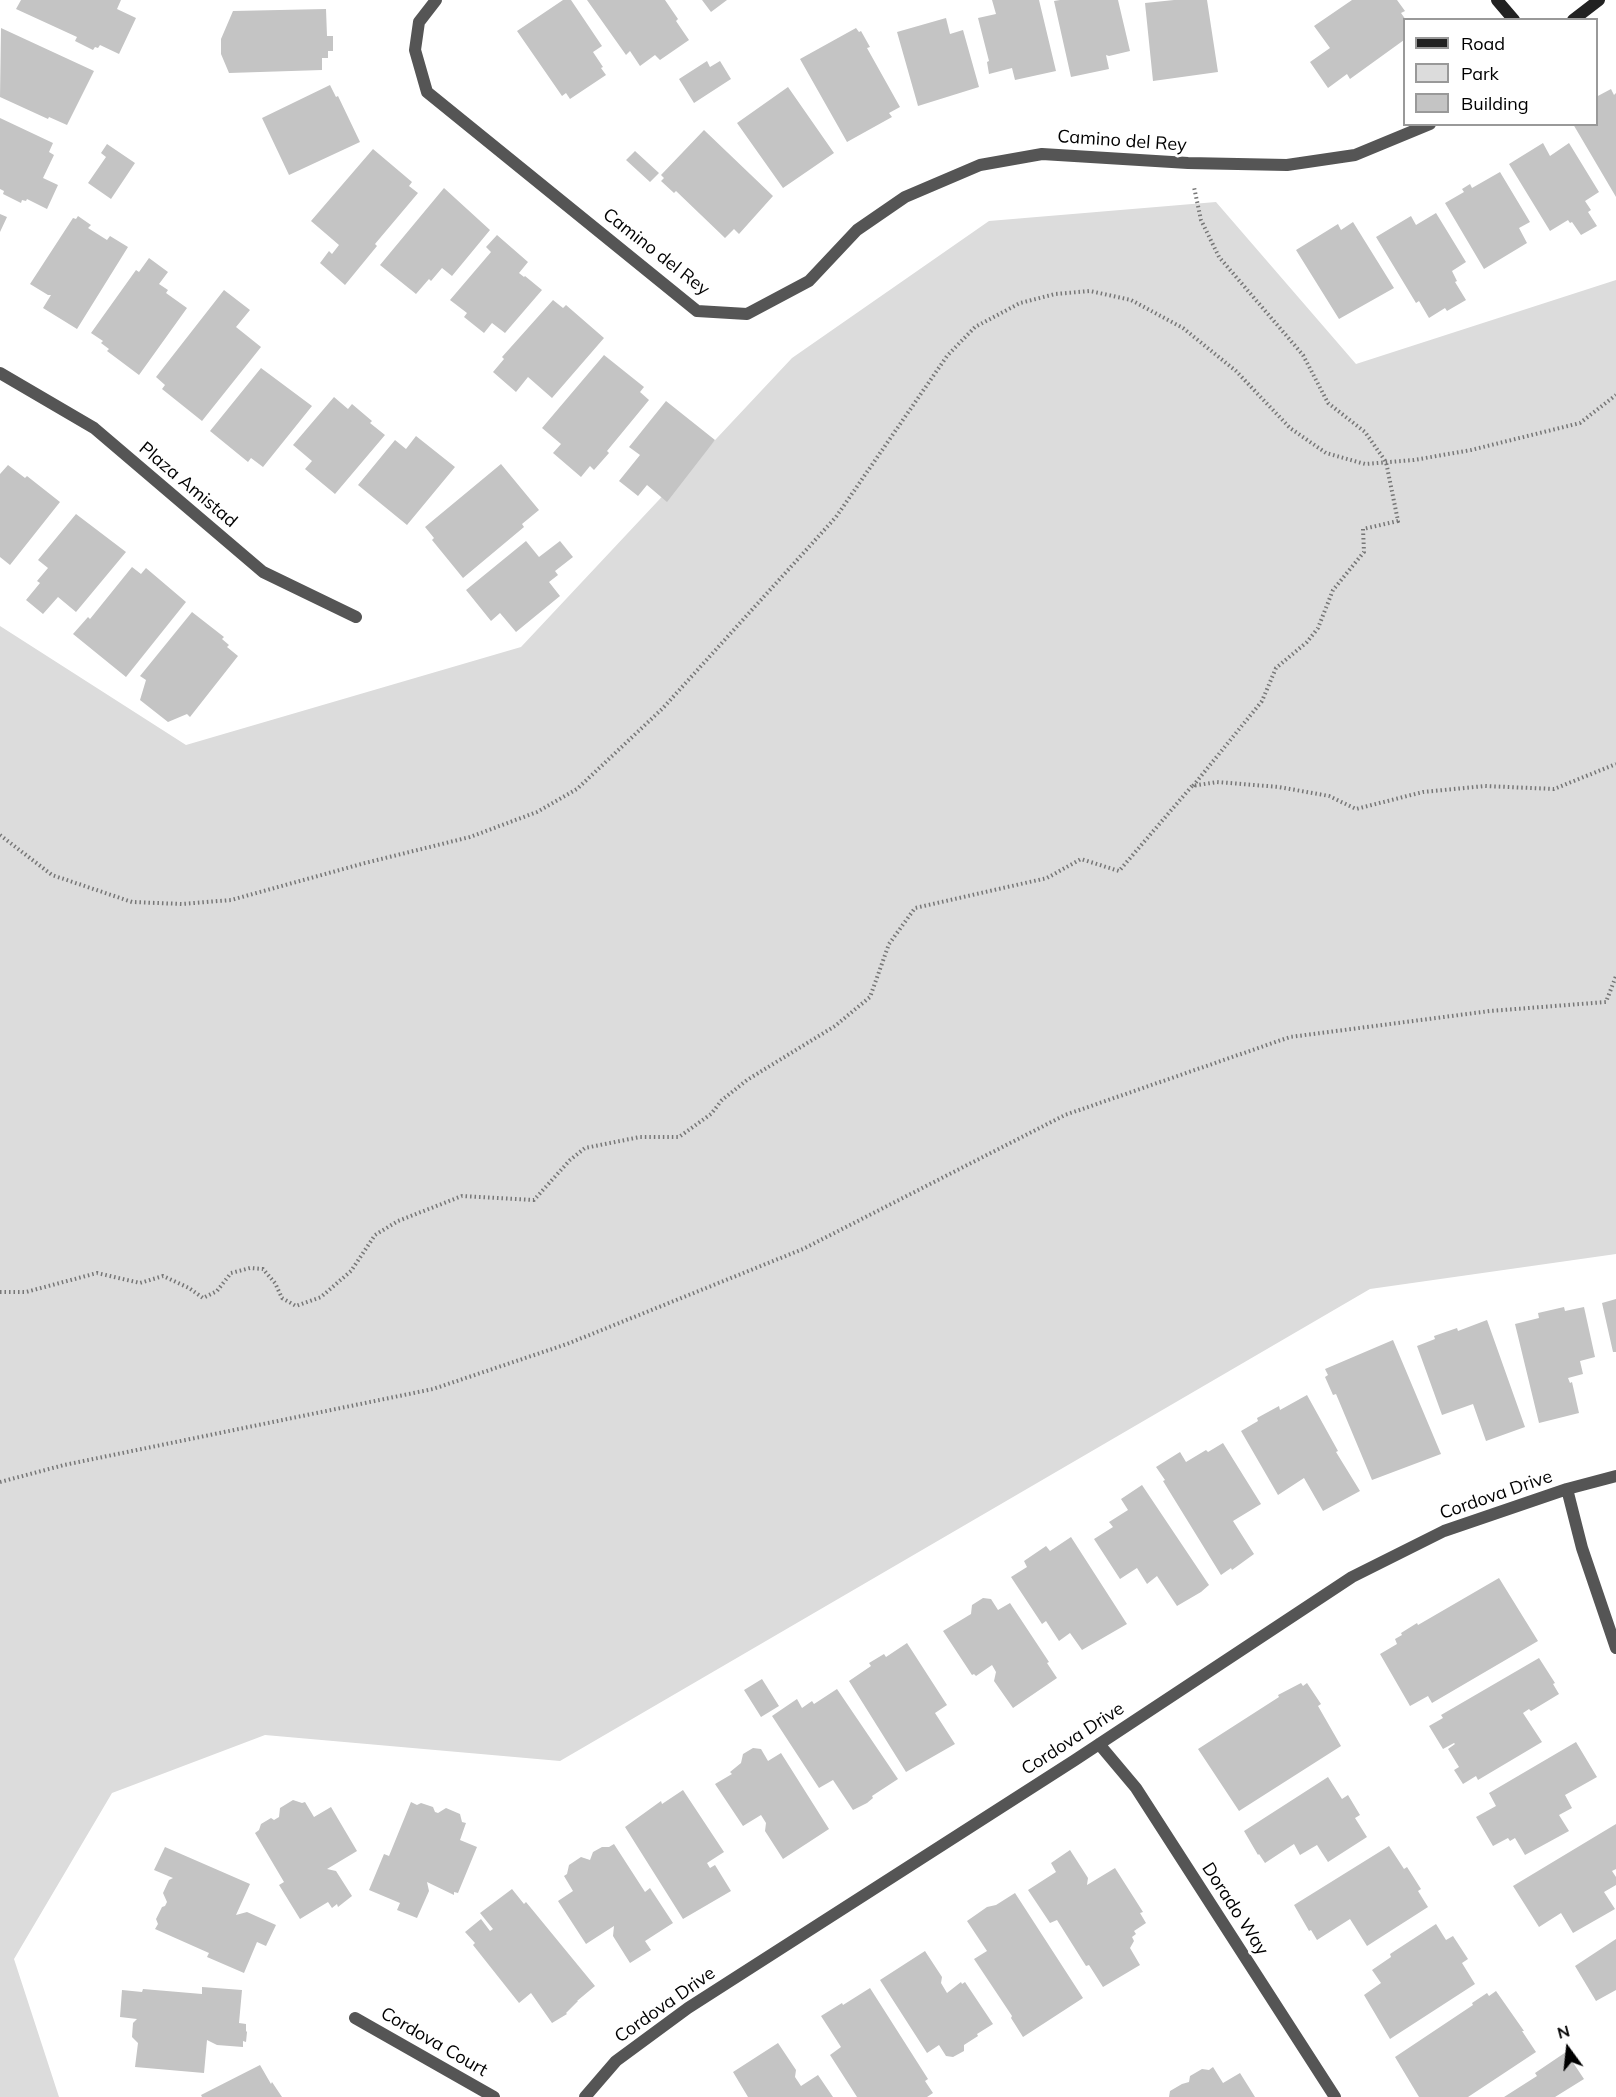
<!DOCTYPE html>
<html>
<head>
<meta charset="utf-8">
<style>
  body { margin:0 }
  #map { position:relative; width:1616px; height:2097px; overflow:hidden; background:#fff; font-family:Mulish,sans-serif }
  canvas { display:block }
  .legend { position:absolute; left:1403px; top:18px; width:195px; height:108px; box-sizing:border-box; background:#fff; border:2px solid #999; margin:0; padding:8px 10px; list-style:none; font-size:18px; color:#000 }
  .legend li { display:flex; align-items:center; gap:12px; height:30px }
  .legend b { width:30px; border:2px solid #999 }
  .north { position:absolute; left:1538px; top:2019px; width:60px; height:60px; -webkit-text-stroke:4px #fff; paint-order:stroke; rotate:345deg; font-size:16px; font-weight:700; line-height:24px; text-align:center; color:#000 }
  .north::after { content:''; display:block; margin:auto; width:21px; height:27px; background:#000; clip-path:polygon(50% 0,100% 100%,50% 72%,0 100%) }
</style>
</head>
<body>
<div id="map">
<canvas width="1616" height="2097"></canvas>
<ul class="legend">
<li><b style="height:8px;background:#222"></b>Road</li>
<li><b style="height:16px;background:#dcdcdc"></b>Park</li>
<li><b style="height:16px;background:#c4c4c4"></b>Building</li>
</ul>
<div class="north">N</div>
</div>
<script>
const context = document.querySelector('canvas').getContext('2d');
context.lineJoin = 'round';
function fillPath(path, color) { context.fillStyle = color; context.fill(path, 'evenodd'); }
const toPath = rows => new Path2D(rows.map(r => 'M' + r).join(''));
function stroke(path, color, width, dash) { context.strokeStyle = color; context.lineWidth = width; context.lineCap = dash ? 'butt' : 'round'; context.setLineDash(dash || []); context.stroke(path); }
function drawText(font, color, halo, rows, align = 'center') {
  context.font = font + ' Mulish,sans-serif'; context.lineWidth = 6; context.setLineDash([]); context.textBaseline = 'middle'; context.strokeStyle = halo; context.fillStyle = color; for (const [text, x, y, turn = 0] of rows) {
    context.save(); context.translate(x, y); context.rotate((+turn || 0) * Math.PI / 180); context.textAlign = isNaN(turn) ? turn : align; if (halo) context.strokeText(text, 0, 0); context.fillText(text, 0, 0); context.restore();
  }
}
fillPath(toPath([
  [1216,202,1356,364,1616,280,1616,1254,1370,1289,560,1761,265,1735,112,1793,14,1959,59,2097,0,2097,0,626,186,745,521,647,792,358,989,221]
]), '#dcdcdc');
fillPath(toPath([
  [21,0,121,0,117,9,136,18,119,54,100,45,98,48,95,47,93,50,75,41,77,37,16,9],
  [563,0,571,0,602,46,593,52,603,67,601,68,606,75,570,99,566,93,562,96,517,31],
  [587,0,665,0,678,19,676,21,689,40,660,60,655,55,640,66,630,51,626,55],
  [702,0,727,0,711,12],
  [992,0,1039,0,1056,71,1015,80,1012,68,989,74,987,62,989,61,978,18,996,14],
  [1060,0,1118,0,1130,51,1109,56,1106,55,1109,69,1071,77,1054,1],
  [1174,0,1207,0,1218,72,1153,81,1145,3],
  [1352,0,1397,0,1405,11,1401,13,1406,20,1403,20,1404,40,1350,79,1347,74,1328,88,1310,62,1330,48,1314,26],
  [326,9,327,36,333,36,333,51,328,51,328,58,322,58,322,70,229,73,221,54,221,39,233,11],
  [946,18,950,34,963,30,979,87,918,106,897,32],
  [1,28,94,71,67,125,49,117,48,119,0,97],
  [856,28,859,32,861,31,870,47,867,48,900,107,889,113,892,117,847,142,800,59],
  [707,61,710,67,720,61,731,79,694,103,679,79],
  [330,85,336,97,338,96,360,142,289,175,262,118],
  [788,87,834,153,783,188,737,123],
  [1611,89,1614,95,1616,93,1616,197,1573,124,1596,124,1596,97],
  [0,118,53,143,49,152,54,155,43,178,58,185,47,209,27,199,26,201,22,200,21,203,3,194,4,191,0,189],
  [704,130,773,196,739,234,734,229,725,238,676,191,674,193,661,181,664,178,661,175],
  [1543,143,1550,156,1569,143,1599,192,1585,201,1591,210,1588,212,1597,226,1581,235,1572,222,1570,223,1568,220,1550,231,1509,164],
  [107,144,135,163,111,199,88,183,106,157,101,153],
  [373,149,412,182,409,186,418,193,375,244,377,246,345,285,320,263,329,251,332,254,339,245,311,221],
  [635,151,659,173,650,182,626,160],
  [1500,172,1530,222,1519,228,1527,243,1484,269,1445,203,1464,192,1462,189,1470,184,1472,188],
  [444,188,490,230,452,276,442,268,431,281,429,279,416,294,380,265],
  [1436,213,1466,262,1452,271,1457,281,1455,282,1466,300,1447,311,1445,308,1429,318,1419,301,1416,303,1376,237,1411,216,1416,225],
  [0,214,7,217,0,232],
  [78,216,91,225,88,228,107,240,110,236,128,247,77,329,43,308,51,295,48,295,30,284,73,218,76,219],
  [1353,222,1394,288,1339,319,1296,250,1338,224,1341,230],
  [497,235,528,262,519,273,524,277,525,276,542,290,505,333,492,323,484,333,464,317,467,313,450,300,491,252,486,247],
  [149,258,168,272,159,284,168,290,166,293,187,308,139,375,107,351,109,349,101,343,103,341,91,333,136,270,139,272],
  [224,290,250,310,236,327,261,347,202,421,162,389,165,385,156,377],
  [553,300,563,308,566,305,604,338,552,398,528,377,516,392,493,372,504,359,502,357],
  [604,355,644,387,640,392,649,400,607,451,609,453,594,470,590,466,581,477,553,453,561,444,542,428],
  [261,368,312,406,263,467,251,458,248,462,210,431],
  [334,397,348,409,352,404,372,421,370,423,385,435,335,494,305,469,312,461,293,445],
  [666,401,715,440,667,502,647,485,638,496,619,481,640,455,629,447],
  [416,436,455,467,407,525,358,485,395,440,406,449],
  [501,464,539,510,522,524,524,527,463,578,432,540,434,538,425,527],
  [8,465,25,478,27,476,60,502,10,565,0,557,0,474],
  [76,514,126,552,76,612,58,597,43,614,26,600,40,583,37,581,48,568,38,560],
  [526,541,539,557,560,541,573,557,555,571,558,575,549,582,560,596,516,632,500,613,491,621,466,590],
  [132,567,141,574,146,568,186,602,126,677,73,634,88,617,90,619],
  [192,612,224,637,222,639,229,645,227,647,238,656,190,717,187,714,168,722,140,700,146,680,140,676],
  [1616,1299,1616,1352,1613,1352,1602,1303],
  [1564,1307,1565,1311,1584,1307,1595,1357,1580,1361,1583,1374,1568,1378,1570,1383,1572,1382,1579,1413,1539,1423,1515,1324,1539,1318,1538,1313],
  [1487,1320,1525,1427,1486,1441,1473,1404,1442,1415,1417,1346,1435,1339,1434,1336,1457,1328,1458,1331],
  [1393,1340,1441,1454,1372,1480,1336,1394,1333,1395,1325,1377,1328,1375,1325,1369],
  [1307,1395,1338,1451,1336,1452,1360,1491,1323,1511,1304,1478,1278,1495,1241,1431,1258,1421,1257,1418,1279,1406,1280,1410],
  [1223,1443,1261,1504,1233,1521,1254,1554,1232,1570,1231,1568,1221,1575,1163,1481,1165,1480,1156,1467,1180,1452,1186,1462,1206,1450,1208,1452],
  [1142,1485,1209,1585,1201,1592,1177,1606,1157,1576,1147,1584,1137,1568,1120,1579,1094,1539,1113,1527,1109,1522,1128,1510,1121,1499],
  [1071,1537,1127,1624,1082,1650,1070,1633,1059,1641,1046,1621,1042,1624,1011,1577,1027,1567,1024,1561,1046,1546,1050,1551],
  [1499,1578,1538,1641,1432,1703,1428,1696,1410,1706,1380,1654,1397,1644,1395,1639,1402,1635,1401,1633,1417,1623,1418,1625],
  [983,1598,991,1599,998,1610,1010,1603,1049,1662,1047,1663,1057,1678,1013,1708,994,1681,996,1672,992,1665,976,1676,974,1674,972,1675,943,1631,971,1614,972,1605],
  [907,1643,947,1705,935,1713,955,1744,906,1772,849,1681,871,1666,869,1663,884,1654,886,1657],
  [1539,1658,1555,1683,1553,1684,1559,1694,1531,1711,1529,1709,1523,1713,1542,1742,1478,1780,1476,1776,1463,1784,1454,1770,1459,1767,1448,1749,1455,1744,1454,1743,1443,1749,1429,1726,1443,1718,1441,1715],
  [762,1679,779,1706,761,1717,744,1690],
  [1301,1683,1303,1686,1307,1683,1321,1704,1318,1706,1341,1746,1239,1811,1198,1749,1279,1697,1278,1695],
  [837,1689,898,1779,872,1796,873,1798,867,1803,853,1810,833,1780,819,1788,772,1716,797,1699,802,1708,812,1701,814,1704],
  [1576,1742,1597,1777,1565,1795,1572,1808,1559,1815,1569,1831,1525,1855,1515,1838,1510,1841,1508,1838,1493,1846,1476,1817,1496,1806,1489,1793],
  [753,1748,761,1749,768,1761,781,1753,829,1829,783,1859,765,1831,766,1823,761,1815,743,1826,715,1784,732,1774,730,1772,741,1763,743,1754],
  [1328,1777,1342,1799,1348,1795,1360,1815,1355,1818,1367,1837,1328,1862,1317,1845,1300,1855,1294,1844,1265,1863,1259,1854,1258,1855,1244,1831],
  [683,1790,724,1852,707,1863,710,1868,715,1865,731,1891,683,1919,625,1827,661,1801,662,1804],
  [293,1800,302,1803,305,1802,314,1817,331,1807,357,1851,327,1869,336,1871,352,1896,338,1907,337,1904,332,1908,328,1902,300,1919,279,1885,284,1882,255,1833,259,1830,261,1824,271,1818,274,1820,279,1817,280,1808],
  [411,1802,417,1805,421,1803,433,1807,435,1812,438,1813,446,1808,460,1814,462,1822,466,1823,460,1840,477,1847,458,1893,454,1892,454,1895,427,1882,429,1891,417,1918,397,1910,400,1903,369,1890,384,1854,389,1856],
  [1616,1824,1616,1869,1612,1871,1616,1877,1616,1885,1604,1892,1615,1909,1573,1933,1561,1913,1539,1927,1513,1886],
  [614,1844,645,1892,650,1888,673,1923,645,1941,651,1950,630,1963,613,1936,614,1926,586,1944,558,1901,573,1891,564,1876,567,1874,569,1865,581,1857,590,1860,593,1852,602,1847,609,1847],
  [1389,1846,1404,1869,1407,1867,1421,1889,1418,1891,1428,1907,1367,1946,1350,1919,1317,1940,1311,1930,1309,1931,1294,1905],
  [165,1847,250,1884,236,1915,247,1912,276,1925,266,1946,257,1942,244,1973,207,1957,209,1953,155,1929,158,1924,156,1919,162,1907,165,1906,167,1902,163,1893,169,1880,173,1878,154,1870],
  [1070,1850,1088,1878,1087,1885,1115,1868,1143,1912,1140,1913,1146,1923,1134,1931,1136,1934,1132,1937,1134,1941,1130,1948,1140,1965,1103,1987,1089,1965,1086,1966,1057,1920,1050,1923,1028,1890,1056,1872,1051,1863],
  [512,1889,524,1904,526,1902,595,1986,577,2001,578,2001,566,2013,567,2014,552,2023,531,1993,519,2003,473,1945,475,1943,465,1932,481,1919,490,1931,493,1929,480,1913],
  [1015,1893,1083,1998,1023,2037,1011,2018,1012,2016,974,1959,987,1951,967,1921,987,1907,996,1905],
  [1436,1924,1446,1940,1453,1936,1468,1959,1462,1963,1475,1984,1390,2039,1364,1995,1381,1983,1372,1970,1391,1957,1390,1954],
  [1616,1939,1616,1990,1596,2001,1575,1966],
  [925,1951,942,1977,941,1983,947,1993,961,1982,962,1984,965,1982,993,2024,977,2034,978,2036,964,2045,964,2051,953,2057,946,2056,939,2045,927,2053,880,1980],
  [202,1987,242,1990,239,2023,246,2024,246,2031,247,2032,246,2042,243,2041,243,2047,217,2045,207,2040,204,2073,135,2067,138,2043,132,2037,133,2023,137,2019,120,2017,122,1990,142,1992,143,1989,202,1994],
  [870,1988,928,2079,925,2081,933,2093,927,2097,857,2097,830,2055,841,2047,821,2016,842,2003,843,2005],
  [1496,1991,1524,2031,1522,2031,1536,2052,1468,2097,1419,2097,1395,2057,1473,2005,1472,2003,1487,1993,1489,1996],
  [778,2043,796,2070,795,2077,801,2086,818,2075,833,2097,748,2097,733,2072],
  [1566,2052,1584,2079,1555,2097,1504,2097,1537,2076,1535,2073],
  [260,2065,271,2084,272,2082,282,2097,202,2097,201,2095],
  [1213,2067,1223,2083,1240,2073,1255,2097,1169,2097,1170,2091,1182,2084,1189,2082,1190,2076,1202,2069,1209,2070]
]), '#c4c4c4');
stroke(toPath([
  [1193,786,1262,701,1276,668,1307,642,1318,628,1333,590,1364,552,1363,529,1398,521,1386,462,1365,432,1328,403,1303,355,1219,257,1201,220,1194,187],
  [0,835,52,875,132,902,182,904,231,900,365,863,470,837,537,812,577,789,663,708,836,517,947,356,975,327,1020,303,1055,294,1090,291,1131,300,1183,328,1236,371,1290,428,1326,453,1365,464,1414,460,1471,450,1580,423,1616,395],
  [0,1292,26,1292,97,1273,140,1283,163,1276,189,1288,203,1298,217,1291,231,1273,250,1268,263,1269,275,1283,282,1298,296,1306,321,1297,351,1271,375,1235,398,1221,462,1196,534,1200,570,1160,585,1148,640,1137,679,1137,711,1114,722,1100,747,1080,835,1026,870,997,889,944,915,908,1047,878,1081,859,1119,871,1192,786,1217,782,1279,787,1329,796,1356,809,1423,792,1485,786,1554,789,1616,764],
  [0,1482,64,1465,433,1389,567,1344,803,1249,1065,1115,1290,1037,1490,1011,1606,1002,1616,976]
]), '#777', 4, [1.5, 3]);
stroke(toPath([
  [436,0,419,22,415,50,427,92,697,311,747,314,809,281,857,230,905,197,980,165,1042,154,1188,163,1287,165,1355,155,1430,124],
  [0,373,94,428,263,572,356,617],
  [1567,1489,1582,1548,1616,1648],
  [1099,1744,1136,1788,1335,2097],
  [355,2018,494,2097],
  [585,2097,616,2061,688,2008,1075,1760,1352,1577,1444,1531,1567,1489,1616,1476]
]), '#555', 12);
stroke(toPath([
  [1497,0,1514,20],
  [1573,20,1599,0]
]), '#222', 12);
drawText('18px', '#000', '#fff', [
  ["Camino del Rey",1122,141,4],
  ["Camino del Rey",656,252,38],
  ["Plaza Amistad",188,485,40],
  ["Cordova Drive",1496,1495,-19],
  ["Cordova Drive",1073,1739,-33],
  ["Dorado Way",1235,1909,57],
  ["Cordova Drive",665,2005,-35],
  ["Cordova Court",434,2042,30]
]);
</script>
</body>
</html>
